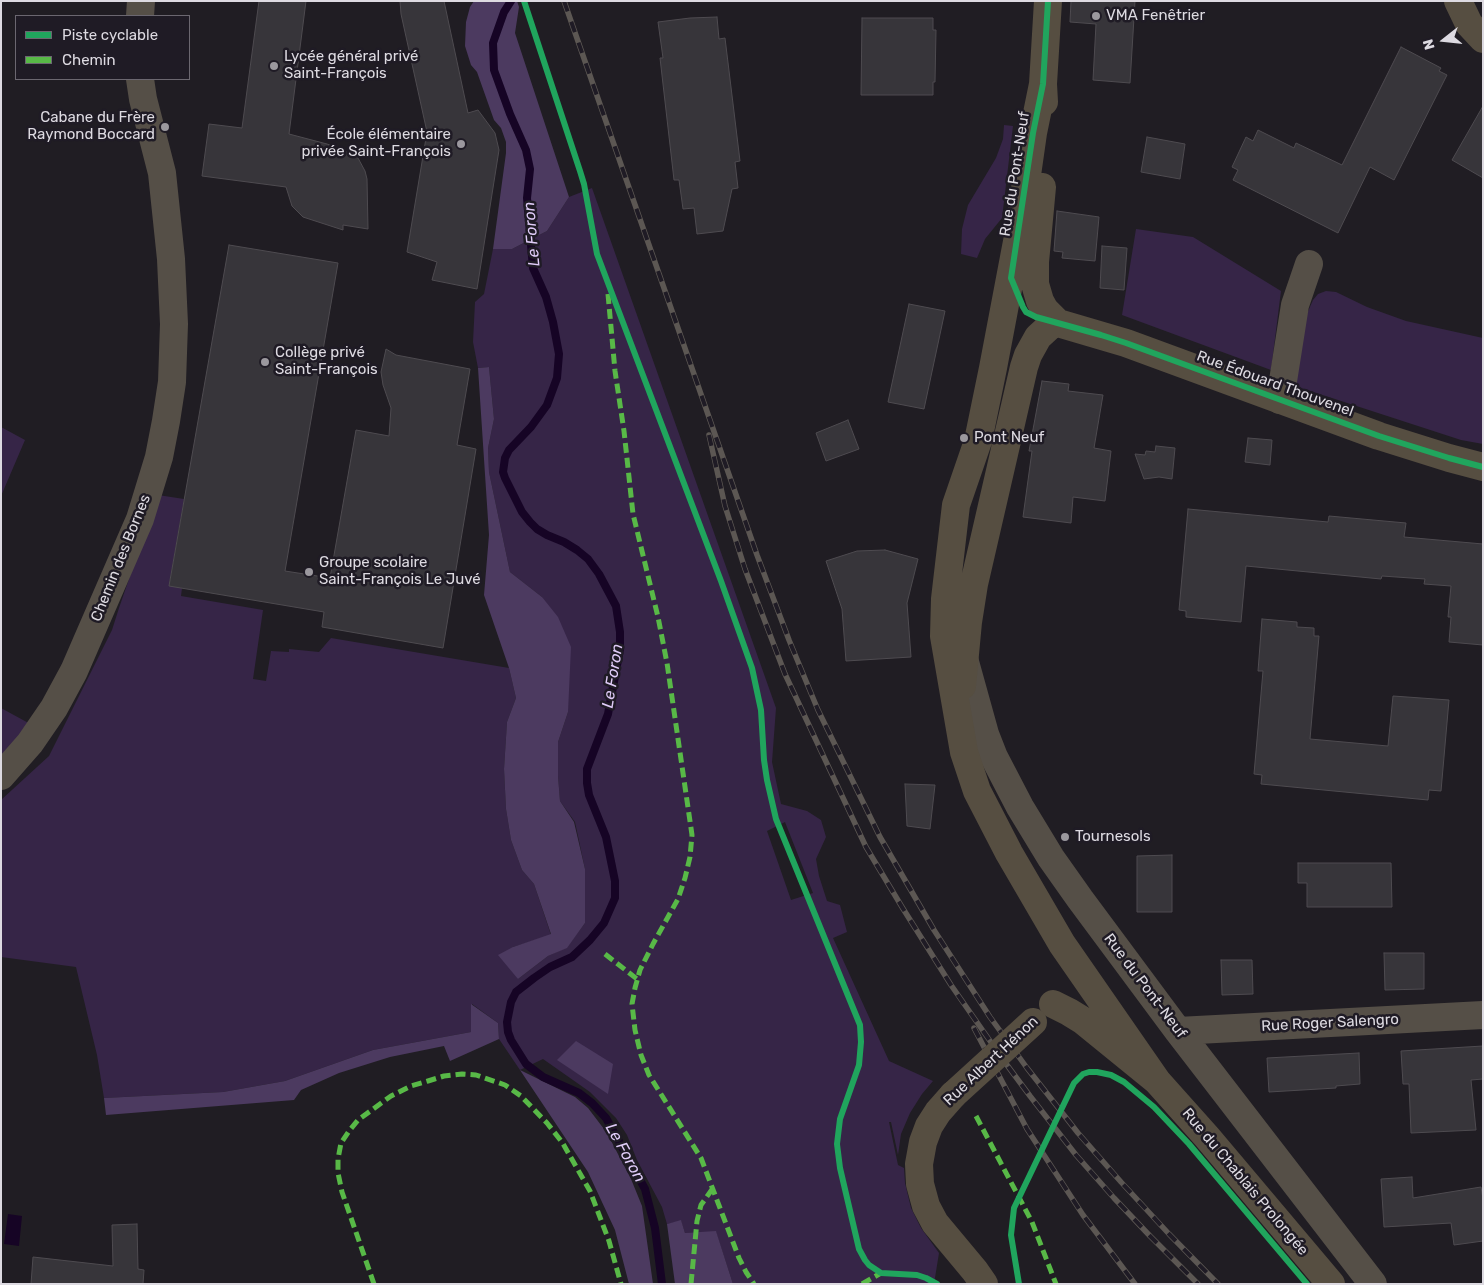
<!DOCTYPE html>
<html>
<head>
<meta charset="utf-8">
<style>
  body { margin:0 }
  #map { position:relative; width:1484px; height:1285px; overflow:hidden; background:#201d23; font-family:Rubik,sans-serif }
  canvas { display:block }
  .frame { position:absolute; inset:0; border:2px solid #dddae1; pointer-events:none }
  .legend { position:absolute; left:15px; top:15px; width:175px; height:65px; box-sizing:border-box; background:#1f1b25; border:1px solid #6b6770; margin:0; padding:6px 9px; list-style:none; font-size:15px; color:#dddae1 }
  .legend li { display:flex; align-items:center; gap:10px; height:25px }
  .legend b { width:25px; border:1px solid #6b6770 }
  .north { position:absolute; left:1419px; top:15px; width:50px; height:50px; -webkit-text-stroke:4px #1f1b25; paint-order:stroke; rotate:254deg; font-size:14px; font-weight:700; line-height:20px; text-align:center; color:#dddae1 }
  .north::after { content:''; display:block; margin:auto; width:18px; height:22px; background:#dddae1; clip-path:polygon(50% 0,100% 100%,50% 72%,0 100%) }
</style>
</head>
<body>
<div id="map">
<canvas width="1484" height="1285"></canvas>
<div class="frame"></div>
<ul class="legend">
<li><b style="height:6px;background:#20a55d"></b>Piste cyclable</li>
<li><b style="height:6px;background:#58b947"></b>Chemin</li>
</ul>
<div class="north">N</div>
</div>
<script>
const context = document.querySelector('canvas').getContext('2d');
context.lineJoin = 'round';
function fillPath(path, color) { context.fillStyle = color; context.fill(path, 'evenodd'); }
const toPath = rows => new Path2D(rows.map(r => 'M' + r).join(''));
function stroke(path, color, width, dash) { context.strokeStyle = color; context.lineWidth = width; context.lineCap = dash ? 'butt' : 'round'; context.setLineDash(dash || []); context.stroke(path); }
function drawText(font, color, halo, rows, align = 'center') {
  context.font = font + ' Rubik,sans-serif'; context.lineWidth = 5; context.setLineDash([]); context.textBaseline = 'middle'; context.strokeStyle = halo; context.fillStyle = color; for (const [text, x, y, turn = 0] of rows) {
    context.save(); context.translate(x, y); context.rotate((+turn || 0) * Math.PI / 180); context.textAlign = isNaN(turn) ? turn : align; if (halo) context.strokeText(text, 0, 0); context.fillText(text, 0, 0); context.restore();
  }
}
fillPath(toPath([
  [1004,125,1013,126,1002,218,985,239,977,258,961,254,962,229,968,205,996,158,1003,139],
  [592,188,776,708,772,762,781,804,807,811,821,820,826,837,816,859,819,876,827,901,840,905,847,932,833,938,889,1061,933,1081,922,1094,910,1113,901,1134,898,1155,891,1122,889,1122,898,1165,904,1168,905,1183,911,1208,921,1228,939,1253,934,1284,733,1284,716,1232,685,1233,681,1221,667,1224,662,1207,637,1160,627,1135,616,1118,590,1092,543,1059,520,1070,499,1039,498,1023,472,1004,471,1032,373,1050,285,1081,223,1092,104,1098,97,1055,76,967,1,957,1,800,49,756,112,630,119,608,158,495,184,499,169,585,182,588,181,596,263,610,253,679,266,681,271,651,289,652,289,649,319,652,331,638,509,668,516,698,507,722,504,769,506,809,511,840,522,870,534,884,551,935,513,947,518,979,548,956,567,947,585,923,585,869,575,822,560,801,558,776,558,742,568,712,542,597,510,572,489,472,488,448,494,419,489,367,478,368,473,342,475,302,484,294,493,249,512,249,547,231,569,197],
  [785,822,813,893,791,900,767,831],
  [1136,229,1193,237,1281,291,1271,370,1122,315],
  [1326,291,1336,292,1367,307,1406,321,1483,338,1483,444,1461,440,1295,386,1306,316,1313,300,1318,294],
  [1,427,25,440,1,496],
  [1,708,34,726,1,763]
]), '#362547');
fillPath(toPath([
  [474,1,517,1,519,7,515,33,569,197,547,231,512,249,493,249,506,153,506,142,501,128,494,120,477,72,471,65,465,46,466,22,470,7],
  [489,367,494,419,488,448,489,472,510,572,542,597,558,617,571,647,568,712,558,742,558,776,560,801,574,822,585,869,585,923,567,948,548,956,518,979,498,955,513,947,551,934,534,884,522,870,511,840,506,809,504,769,507,722,516,698,509,668,484,595,489,535,478,368],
  [471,1004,498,1023,499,1039,450,1061,444,1046,390,1057,339,1073,301,1090,294,1100,106,1115,104,1098,223,1092,285,1081,373,1050,471,1032],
  [576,1041,613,1064,608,1094,557,1060],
  [520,1070,575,1097,588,1108,607,1133,631,1179,642,1206,653,1284,629,1284,615,1230,588,1172],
  [681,1220,685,1233,716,1231,733,1284,675,1284,667,1224]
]), '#4c3a60');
fillPath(toPath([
  [8,1214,22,1216,19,1246,4,1244]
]), '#160425');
stroke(toPath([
  [511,1,504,12,493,43,494,70,510,114,526,150,530,169,527,198,533,268,546,297,553,322,559,354,557,378,547,405,531,427,509,450,505,458,503,472,505,478,522,512,530,522,537,529,547,535,564,542,577,550,588,559,599,574,616,606,620,632,620,649,608,714,587,769,587,783,589,795,606,837,615,881,615,898,604,923,590,940,572,957,550,967,534,978,516,992,511,1002,507,1022,508,1032,511,1040,526,1064,543,1077,579,1093,592,1103,606,1118,645,1189,655,1228,662,1284]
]), '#160425', 8);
const building = toPath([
  [259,1,306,1,289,134,327,144,341,149,358,158,365,171,367,179,368,229,343,225,343,230,303,217,292,206,286,187,202,176,209,124,242,128,259,1],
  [400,1,444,1,468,113,478,110,495,133,499,150,477,289,432,280,437,262,407,252,427,132,401,14,400,1],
  [1071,1,1135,1,1130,83,1093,80,1096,24,1070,22,1071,1],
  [717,17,719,39,725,38,740,161,735,162,738,188,732,189,723,231,697,234,694,208,683,209,679,180,674,180,660,58,663,58,658,22,690,18,717,17],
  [862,18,933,18,933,30,936,30,935,82,933,82,933,95,861,95,862,18],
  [1401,47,1441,68,1439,71,1447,75,1394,180,1370,167,1338,233,1233,180,1238,170,1232,167,1246,137,1253,141,1258,130,1294,148,1296,143,1342,165,1401,47],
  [1483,106,1483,178,1452,160,1483,106],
  [1147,137,1185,144,1180,179,1141,172,1147,137],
  [1057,211,1099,217,1095,261,1062,258,1063,252,1054,251,1057,211],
  [229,245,338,263,285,571,330,578,356,430,389,436,391,408,383,385,381,372,386,349,396,355,470,369,457,445,476,449,443,648,322,627,324,612,169,586,229,245],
  [1102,246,1127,248,1124,290,1100,288,1102,246],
  [909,304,945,311,924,409,888,402,909,304],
  [1042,381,1069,384,1068,391,1103,395,1094,448,1111,451,1105,501,1073,497,1071,523,1023,517,1032,451,1029,451,1042,381],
  [848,420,859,449,826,461,816,433,848,420],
  [1248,438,1272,440,1270,465,1245,462,1248,438],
  [1156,446,1175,448,1172,479,1159,477,1144,479,1135,454,1145,455,1146,451,1155,452,1156,446],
  [1188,509,1328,522,1329,516,1406,523,1404,537,1483,544,1483,645,1449,642,1451,617,1448,617,1451,586,1424,584,1425,579,1382,576,1381,579,1246,566,1241,622,1186,617,1186,611,1179,610,1188,509],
  [885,550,918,559,907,603,911,657,846,661,842,609,826,561,857,551,885,550],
  [1262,619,1297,622,1297,627,1314,628,1314,636,1319,636,1310,739,1388,746,1393,696,1449,700,1441,791,1429,790,1428,800,1261,784,1262,775,1254,774,1263,671,1258,671,1262,619],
  [905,784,935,785,930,829,907,826,905,784],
  [1172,855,1172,912,1137,912,1137,856,1172,855],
  [1298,863,1391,863,1392,907,1307,907,1307,883,1298,883,1298,863],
  [1384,953,1424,953,1424,989,1385,990,1384,953],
  [1221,960,1252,960,1253,994,1222,995,1221,960],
  [1483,1046,1483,1079,1471,1080,1476,1130,1411,1133,1409,1084,1403,1084,1401,1051,1483,1046],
  [1359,1053,1360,1084,1336,1086,1336,1088,1269,1092,1267,1058,1359,1053],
  [1412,1177,1413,1198,1481,1187,1483,1199,1483,1241,1454,1245,1451,1223,1384,1227,1381,1179,1412,1177],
  [137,1224,138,1269,144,1270,143,1284,31,1284,33,1257,113,1266,112,1225,137,1224]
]);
fillPath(building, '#37353a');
stroke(building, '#4e4b50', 1);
stroke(toPath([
  [140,16,141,1],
  [1280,400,1295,305,1309,264],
  [965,662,985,734,994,757,1020,807,1051,858,1080,899,1178,1031,1373,1284],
  [1,776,30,743,54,708,74,671,140,519,159,457,166,421,172,382,174,324,171,259,162,173,143,99,140,79],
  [1178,1031,1483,1015]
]), '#554f47', 28);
stroke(toPath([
  [1458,1,1469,24,1483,39],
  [1043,84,1033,133,1019,231,993,368,978,441,956,505,945,599,944,636,964,752,977,791,1009,853,1062,944,1157,1081],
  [1044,102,1043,84,1048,1],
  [1042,187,1035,262,1035,284,1040,301,1045,310,1058,323,1126,343,1379,436,1449,458,1483,467],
  [962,686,968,622,974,584,1024,367,1028,355,1038,337,1050,326,1058,323],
  [1053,1004,1069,1012,1082,1020,1157,1081,1207,1137,1331,1284],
  [953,1095,938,1112,929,1126,923,1142,919,1164,920,1184,926,1206,935,1223,975,1271,984,1284]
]), '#564e41', 28);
const rail = toPath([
  [564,1,757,555,789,640,818,710,880,837,934,930,990,1017,1027,1068,1078,1133,1121,1182,1169,1234,1218,1284],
  [709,435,725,506,745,569,785,674,866,847,902,907,951,985,1004,1061,1030,1096,1076,1155,1114,1198,1150,1236,1198,1284],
  [974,1028,1027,1129,1083,1215,1135,1284]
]);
stroke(rail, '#5c5753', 5.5);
stroke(rail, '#1f1b25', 4, [11]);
stroke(toPath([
  [953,1095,1033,1022]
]), '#564e41', 28);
stroke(toPath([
  [608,294,615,371,624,431,633,514,658,617,667,663,692,835,690,857,685,878,678,899,653,944,640,970,635,988,632,1004,635,1030,641,1055,649,1075,701,1158,739,1258,746,1272,754,1284],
  [605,954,637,979],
  [976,1116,1032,1222,1056,1284],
  [374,1284,342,1192,338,1173,338,1159,341,1143,349,1131,358,1120,391,1096,411,1086,428,1081,444,1076,462,1074,476,1075,505,1085,521,1096,547,1123,562,1142,590,1191,609,1241,621,1284],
  [691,1284,697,1221,701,1205,713,1188],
  [862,1284,881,1273]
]), '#58b947', 5, [10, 5]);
stroke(toPath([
  [524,1,580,171,584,184,597,254,721,581,752,668,761,710,764,760,767,780,776,819,860,1025,861,1042,859,1065,840,1119,837,1144,840,1168,859,1249,865,1260,869,1265,881,1273,917,1275,926,1278,937,1284],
  [1048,1,1043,84,1033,133,1011,278,1023,307,1026,312,1036,317,1101,335,1126,343,1379,436,1449,458,1483,467],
  [1019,1284,1011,1235,1014,1208,1074,1083,1083,1074,1089,1072,1097,1072,1111,1075,1124,1082,1154,1107,1189,1144,1307,1284]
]), '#20a55d', 6);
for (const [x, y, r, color] of [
  [1096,16,5,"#9b989e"],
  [274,66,5,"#9b989e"],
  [165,127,5,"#9b989e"],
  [461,144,5,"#9b989e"],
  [265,362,5,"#9b989e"],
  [964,438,5,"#9b989e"],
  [309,572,5,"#9b989e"],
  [1065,837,5,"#9b989e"]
]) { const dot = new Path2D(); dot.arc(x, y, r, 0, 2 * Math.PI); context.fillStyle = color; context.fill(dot); stroke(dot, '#1f1b25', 2); }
drawText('15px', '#dddae1', '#1f1b25', [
  ["VMA Fenêtrier",1106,16],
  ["Lycée général privé",284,57],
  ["Saint-François",284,74],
  ["Cabane du Frère",155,118,"right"],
  ["Raymond Boccard",155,135,"right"],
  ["École élémentaire",451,135,"right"],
  ["privée Saint-François",451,152,"right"],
  ["Collège privé",275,353],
  ["Saint-François",275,370],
  ["Pont Neuf",974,438],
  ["Groupe scolaire",319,563],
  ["Saint-François Le Juvé",319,580],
  ["Tournesols",1075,837]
], 'left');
drawText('15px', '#dddae1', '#1f1b25', [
  ["Rue du Pont-Neuf",1015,174,-81],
  ["Rue Édouard Thouvenel",1275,384,20],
  ["Chemin des Bornes",121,558,-68],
  ["Rue du Pont-Neuf",1145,986,53],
  ["Rue Roger Salengro",1330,1023,-3],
  ["Rue Albert Hénon",991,1061,-43],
  ["Rue du Chablais Prolongée",1245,1182,50]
]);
drawText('italic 16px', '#dfcbf7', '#1f1b25', [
  ["Le Foron",532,234,-95],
  ["Le Foron",613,676,-81],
  ["Le Foron",625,1153,61]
]);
</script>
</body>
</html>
